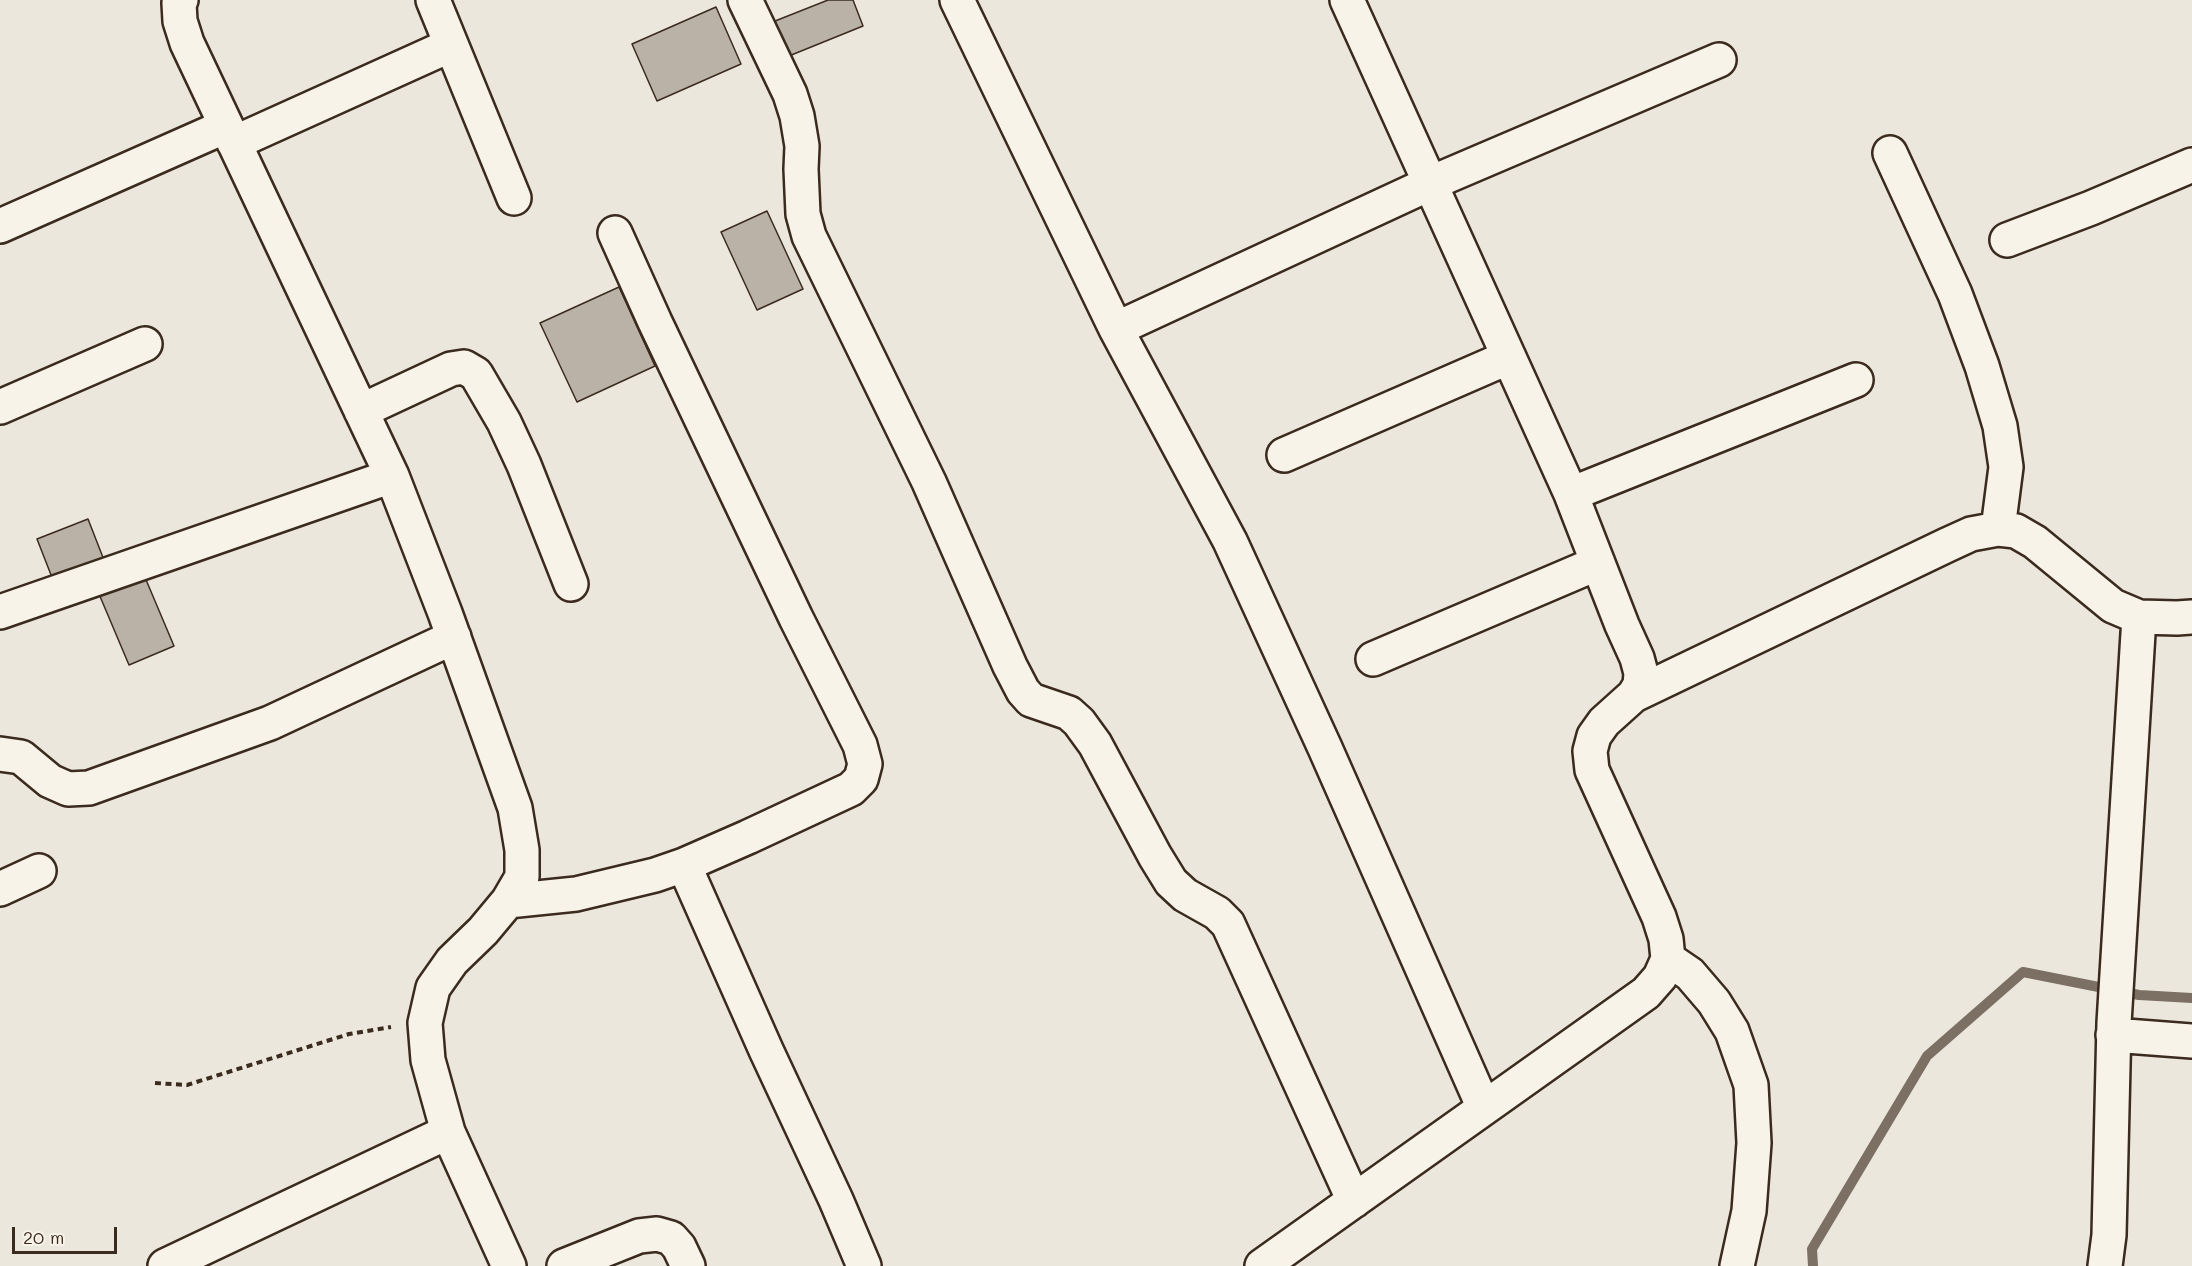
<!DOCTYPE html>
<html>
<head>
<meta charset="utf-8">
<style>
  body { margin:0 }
  #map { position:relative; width:2192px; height:1266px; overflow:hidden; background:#ece7dc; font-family:Mali,sans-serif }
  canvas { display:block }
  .scale { position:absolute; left:12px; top:1227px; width:105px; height:27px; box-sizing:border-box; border:3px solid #3b2a1e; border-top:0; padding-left:8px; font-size:18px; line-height:21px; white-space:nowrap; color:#3b2a1e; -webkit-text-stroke:4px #f7f3e8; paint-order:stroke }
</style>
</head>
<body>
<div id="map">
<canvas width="2192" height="1266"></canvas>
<div class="scale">20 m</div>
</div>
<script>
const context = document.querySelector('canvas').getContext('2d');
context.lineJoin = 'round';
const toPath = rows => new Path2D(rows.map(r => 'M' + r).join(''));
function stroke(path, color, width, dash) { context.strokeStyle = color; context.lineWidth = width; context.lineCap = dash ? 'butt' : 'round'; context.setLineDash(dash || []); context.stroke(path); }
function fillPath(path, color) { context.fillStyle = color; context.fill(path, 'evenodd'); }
stroke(toPath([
  [1813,1266,1812,1249,1927,1056,2023,972,2139,995,2192,998]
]), '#7c7064', 10);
const building = toPath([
  [828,0,853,0,863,26,779,60,765,25,828,0],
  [716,7,741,64,657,101,632,44,716,7],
  [767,211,803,289,757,310,721,232,767,211],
  [619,287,655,366,577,402,540,323,619,287],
  [88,519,104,560,53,580,37,539,88,519],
  [144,575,174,646,129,665,99,594,144,575]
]);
fillPath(building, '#bab2a7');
stroke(building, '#3b2a1e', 1.5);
const minor = toPath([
  [181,0,179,3,180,21,187,43,392,476,445,613,515,808,522,850,522,877,508,901,483,931,452,961,433,988,425,1023,428,1060,448,1132,509,1266],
  [433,0,514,198],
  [745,0,790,94,797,116,802,146,801,169,803,214,809,236,929,482,1010,666,1023,691,1031,700,1069,713,1079,722,1095,744,1155,856,1171,882,1185,895,1217,913,1228,924,1354,1201],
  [957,0,1116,329,1230,541,1325,748,1484,1108],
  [234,143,451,45],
  [1890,153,1955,294,1982,366,2000,426,2006,467,1998,529],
  [0,226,226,126],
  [2007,240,2091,208,2192,165],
  [1116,329,1431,183,1719,60],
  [0,407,145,344],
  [361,411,451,369,464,367,476,374,504,422,524,465,571,584],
  [1284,455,1509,357],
  [1571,494,1856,380],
  [0,612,392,476],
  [1373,659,1598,563],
  [1634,695,1947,545,1971,534,1998,529,2016,531,2035,542,2113,606,2139,617,2177,618,2192,617],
  [0,754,21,757,50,781,68,789,89,788,270,723,454,637],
  [684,865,766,1050,836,1200,864,1266],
  [0,889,39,871],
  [508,901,576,894,655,875,684,865,748,837,851,789,861,779,865,764,860,745,796,618,655,322,615,233],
  [1668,959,1690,974,1714,1002,1732,1031,1751,1085,1754,1143,1749,1211,1737,1266],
  [2113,1035,2192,1041],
  [165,1266,448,1132],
  [564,1266,639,1236,657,1234,671,1238,679,1247,688,1266],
  [1262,1266,1646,993,1660,977,1668,959,1666,939,1659,917,1592,770,1590,751,1594,736,1604,722,1634,695,1640,685,1641,673,1637,658,1622,625,1571,494,1347,0],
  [2105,1266,2109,1235,2114,1023,2139,617]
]);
stroke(minor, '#3b2a1e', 38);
stroke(toPath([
  [155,1083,187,1085,349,1034,391,1027]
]), '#3b2a1e', 4, [6, 4.5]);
stroke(minor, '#f7f3e8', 33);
</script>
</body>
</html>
